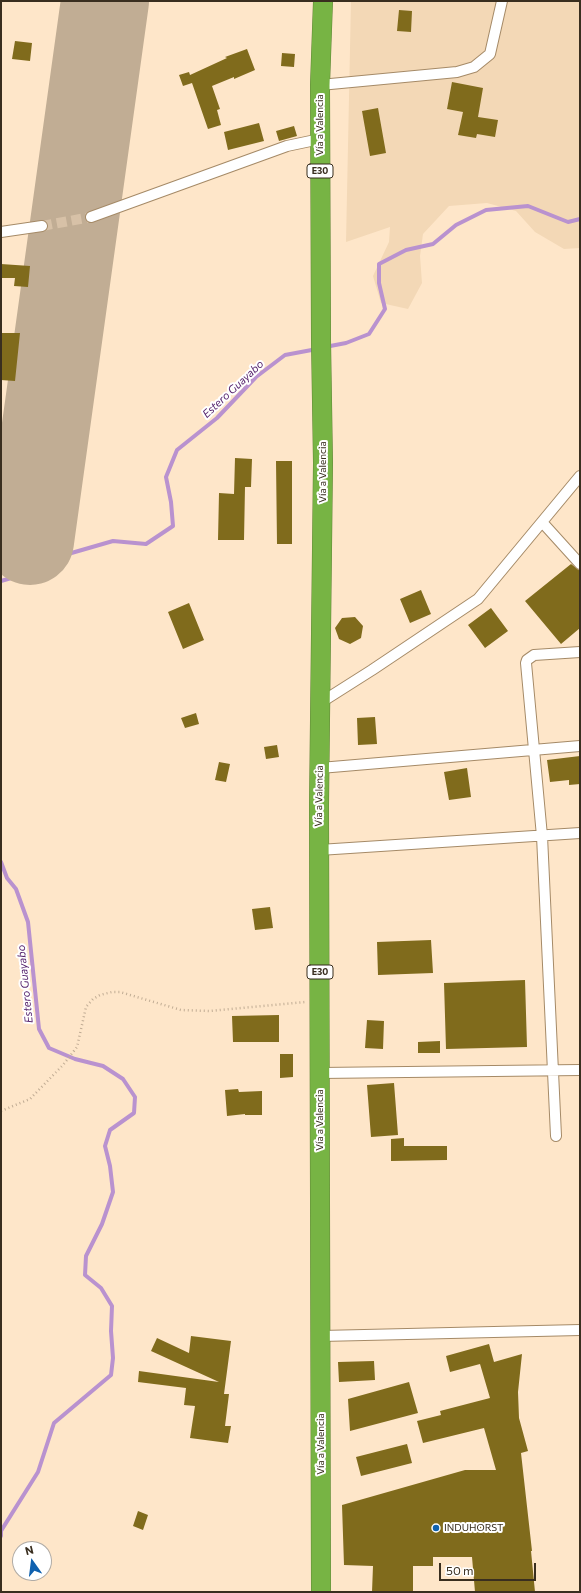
<!DOCTYPE html>
<html>
<head>
<meta charset="utf-8">
<style>
  body { margin:0 }
  #map { position:relative; width:581px; height:1593px; overflow:hidden; background:#fee6c9; font-family:Commissioner,sans-serif }
  canvas { display:block }
  .frame { position:absolute; inset:0; border:2px solid #392e1f; pointer-events:none }
  .north { position:absolute; left:12px; top:1541px; width:40px; height:40px; box-sizing:border-box; background:#fff; border:1px solid #b0aba5; border-radius:50%; rotate:346deg; font-size:11px; font-weight:700; line-height:16px; text-align:center; color:#392e1f }
  .north::after { content:''; display:block; margin:auto; width:14px; height:18px; background:#0f61af; clip-path:polygon(50% 0,100% 100%,50% 72%,0 100%) }
  .scale { position:absolute; left:439px; top:1563px; width:97px; height:18px; box-sizing:border-box; border:2px solid #392e1f; border-top:0; padding-left:5px; font-size:12px; line-height:14px; white-space:nowrap; color:#392e1f; -webkit-text-stroke:3px #fff; paint-order:stroke }
</style>
</head>
<body>
<div id="map">
<canvas width="581" height="1593"></canvas>
<div class="frame"></div>
<div class="north">N</div>
<div class="scale">50 m</div>
</div>
<script>
const context = document.querySelector('canvas').getContext('2d');
context.lineJoin = 'round';
function fillPath(path, color) { context.fillStyle = color; context.fill(path, 'evenodd'); }
const toPath = rows => new Path2D(rows.map(r => 'M' + r).join(''));
function stroke(path, color, width, dash) { context.strokeStyle = color; context.lineWidth = width; context.lineCap = dash ? 'butt' : 'round'; context.setLineDash(dash || []); context.stroke(path); }
function drawText(font, color, halo, rows, align = 'center') {
  context.font = font + ' Commissioner,sans-serif'; context.lineWidth = 4; context.setLineDash([]); context.textBaseline = 'middle'; context.strokeStyle = halo; context.fillStyle = color; for (const [text, x, y, turn = 0] of rows) {
    context.save(); context.translate(x, y); context.rotate((+turn || 0) * Math.PI / 180); context.textAlign = isNaN(turn) ? turn : align; if (halo) context.strokeText(text, 0, 0); context.fillText(text, 0, 0); context.restore();
  }
}
fillPath(toPath([
  [89,1,124,1,50,554,14,555],
  [351,1,580,1,580,248,564,249,535,232,516,211,487,203,449,206,423,234,420,256,422,283,408,309,381,303,373,276,389,242,390,227,346,242]
]), '#f3d8b6');
stroke(toPath([
  [325,347,346,343,369,334,385,309,379,283,379,264,406,250,433,244,456,225,486,210,528,206,568,222,580,219],
  [1,581,25,574,68,554,113,541,146,544,173,526,171,502,166,477,177,450,217,418,256,377,285,355,317,349],
  [1,862,7,878,16,889,28,922,39,1029,49,1048,75,1059,103,1066,123,1079,135,1097,134,1113,110,1130,105,1146,110,1166,113,1192,102,1224,86,1256,85,1275,101,1288,112,1306,111,1331,113,1358,111,1375,54,1423,38,1472,1,1531,1,1536]
]), '#b992cf', 4);
stroke(toPath([
  [30,541,105,1]
]), '#c1ad94', 88);
fillPath(toPath([
  [399,10,412,11,411,32,397,31],
  [15,41,32,43,30,61,12,59],
  [247,49,255,70,234,79,234,77,212,86,220,109,217,110,221,125,208,129,192,83,183,86,179,75,189,72,190,75,227,58,225,57],
  [282,53,295,54,294,67,281,66],
  [452,82,483,88,478,117,498,120,495,137,477,134,476,138,458,135,463,112,447,109],
  [378,108,386,153,370,156,362,111],
  [259,123,264,141,228,150,224,132],
  [294,126,297,136,279,141,276,131],
  [1,264,30,266,28,287,14,286,15,278,1,278],
  [2,333,20,333,15,381,1,380],
  [235,458,252,459,251,487,245,487,244,540,218,540,219,493,234,494],
  [276,461,292,461,292,544,277,544],
  [571,564,580,571,580,628,561,644,525,601],
  [421,590,431,614,410,623,400,599],
  [189,603,204,640,183,649,168,612],
  [491,608,508,631,485,648,468,625],
  [355,617,363,626,361,638,350,644,339,639,335,628,342,618],
  [196,713,199,724,185,728,181,718],
  [375,717,377,744,358,745,357,718],
  [277,745,279,757,266,759,264,747],
  [580,756,580,784,569,785,569,780,550,782,547,760],
  [219,762,230,764,226,782,215,780],
  [467,768,471,797,449,800,444,772],
  [270,907,273,928,255,930,252,909],
  [431,940,433,973,378,975,377,942],
  [525,980,527,1047,446,1049,444,983],
  [279,1015,279,1042,233,1042,232,1016],
  [367,1020,384,1021,383,1049,365,1048],
  [440,1041,440,1053,418,1053,418,1042],
  [280,1054,293,1054,293,1077,280,1078],
  [394,1083,398,1135,371,1137,367,1085],
  [238,1089,239,1092,262,1091,262,1115,245,1115,245,1114,227,1116,225,1090],
  [404,1138,404,1146,447,1146,447,1160,391,1161,391,1139],
  [191,1336,231,1341,224,1394,229,1394,225,1426,231,1426,228,1443,190,1438,195,1406,184,1405,186,1388,138,1382,139,1371,219,1382,151,1351,157,1338,189,1353],
  [489,1344,494,1362,522,1354,518,1392,519,1418,528,1451,521,1453,532,1551,531,1551,535,1592,475,1592,472,1557,433,1557,433,1566,413,1566,413,1592,372,1592,373,1566,344,1565,342,1505,465,1470,496,1470,484,1428,423,1443,417,1421,441,1415,440,1411,490,1398,480,1364,450,1372,446,1356],
  [374,1361,375,1380,339,1382,338,1362],
  [409,1382,418,1413,350,1431,348,1399],
  [407,1444,412,1463,361,1476,356,1457],
  [138,1511,148,1515,143,1530,133,1526]
]), '#806b1c');
stroke(toPath([
  [42,226,91,217]
]), '#d7c1a7', 10, [10, 5]);
const street = toPath([
  [320,85,457,72,474,67,490,54,502,1],
  [91,217,287,146,320,139],
  [1,232,42,226],
  [542,522,580,564],
  [320,703,372,670,478,599,580,476],
  [320,768,580,746],
  [319,850,580,833],
  [320,1073,580,1070],
  [556,1136,542,836,526,663,527,660,534,655,580,652],
  [321,1336,580,1330]
]);
const highway = toPath([
  [321,1592,319,805,323,463,321,340,320,85,323,1]
]);
stroke(street, '#a58a67', 12);
stroke(highway, '#618537', 20);
stroke(toPath([
  [1,1111,30,1099,63,1065,77,1047,86,1007,93,999,100,995,112,992,120,992,181,1010,210,1011,305,1002]
]), '#c0ac94', 2.5, [1, 3]);
stroke(street, '#fff', 10);
stroke(highway, '#77b444', 19);
for (const [x, y, r, color] of [
  [436,1528,4,"#0f61af"]
]) { const dot = new Path2D(); dot.arc(x, y, r, 0, 2 * Math.PI); context.fillStyle = color; context.fill(dot); stroke(dot, '#fff', 1.5); }
for (const [x, y, w] of [
  [320,171,26],
  [320,972,26]
]) { const box = new Path2D(); box.roundRect(x - w / 2, y - 7, w, 14, 3); context.fillStyle = '#fff'; context.fill(box); stroke(box, '#392e1f', 1); }
drawText('bold 9px', '#392e1f', null, [
  ["E30",320,171],
  ["E30",320,972]
]);
drawText('10px', '#392e1f', '#fff', [
  ["Vía a Valencia",320,125,-90],
  ["Vía a Valencia",323,472,-90],
  ["Vía a Valencia",319,796,-89],
  ["Vía a Valencia",320,1120,-90],
  ["Vía a Valencia",321,1444,-90]
]);
drawText('10px', '#392e1f', '#fff', [
  ["INDUHORST",444,1528]
], 'left');
drawText('italic 11px', '#55236d', '#fff', [
  ["Estero Guayabo",233,389,-43],
  ["Estero Guayabo",25,984,-96]
]);
</script>
</body>
</html>
